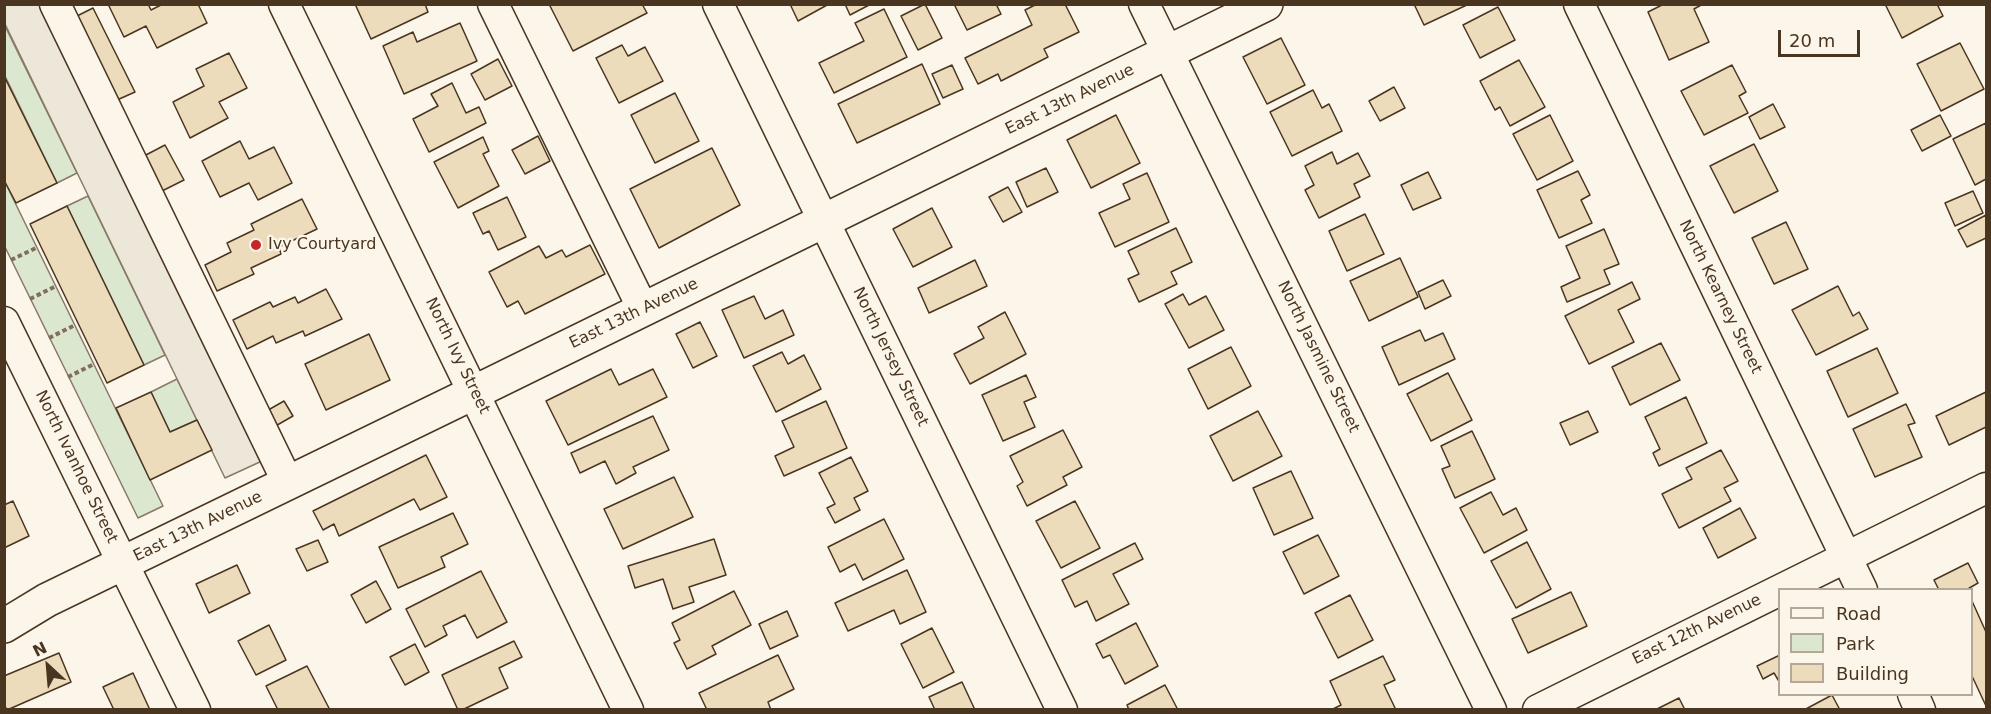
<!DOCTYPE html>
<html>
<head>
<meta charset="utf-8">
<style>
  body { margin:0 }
  #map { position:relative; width:1991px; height:714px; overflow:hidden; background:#fbf6e9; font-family:"DejaVu Sans",sans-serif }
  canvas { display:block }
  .frame { position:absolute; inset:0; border:6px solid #4a3520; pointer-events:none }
  .legend { position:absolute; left:1778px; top:588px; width:195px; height:108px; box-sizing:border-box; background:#fbf6e9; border:2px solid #b4a999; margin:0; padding:8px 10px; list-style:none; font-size:18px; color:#4a3520 }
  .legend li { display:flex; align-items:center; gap:12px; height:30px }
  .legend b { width:30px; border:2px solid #b4a999 }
  .north { position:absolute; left:18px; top:636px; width:60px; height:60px; -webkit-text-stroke:4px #fbf6e9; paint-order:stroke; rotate:334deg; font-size:16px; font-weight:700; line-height:24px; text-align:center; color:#4a3520 }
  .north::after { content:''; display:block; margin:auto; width:21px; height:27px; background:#4a3520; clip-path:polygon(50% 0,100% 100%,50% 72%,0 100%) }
  .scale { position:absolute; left:1778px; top:30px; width:82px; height:27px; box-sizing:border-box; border:3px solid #4a3520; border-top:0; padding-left:8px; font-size:18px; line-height:21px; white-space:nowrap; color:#4a3520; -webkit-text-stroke:4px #fbf6e9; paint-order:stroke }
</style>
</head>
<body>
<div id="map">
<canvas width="1991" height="714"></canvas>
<div class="frame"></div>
<ul class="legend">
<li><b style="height:8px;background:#fbf6e9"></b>Road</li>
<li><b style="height:16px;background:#dce7d0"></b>Park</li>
<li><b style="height:16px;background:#ecdcbc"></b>Building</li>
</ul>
<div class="north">N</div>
<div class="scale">20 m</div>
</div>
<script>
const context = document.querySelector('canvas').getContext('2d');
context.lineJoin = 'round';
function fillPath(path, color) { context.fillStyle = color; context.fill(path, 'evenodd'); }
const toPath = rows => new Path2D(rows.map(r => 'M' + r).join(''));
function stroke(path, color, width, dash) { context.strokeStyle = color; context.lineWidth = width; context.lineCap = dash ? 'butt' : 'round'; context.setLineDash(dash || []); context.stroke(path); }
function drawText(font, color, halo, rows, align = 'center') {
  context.font = font + ' "DejaVu Sans",sans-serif'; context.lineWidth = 4.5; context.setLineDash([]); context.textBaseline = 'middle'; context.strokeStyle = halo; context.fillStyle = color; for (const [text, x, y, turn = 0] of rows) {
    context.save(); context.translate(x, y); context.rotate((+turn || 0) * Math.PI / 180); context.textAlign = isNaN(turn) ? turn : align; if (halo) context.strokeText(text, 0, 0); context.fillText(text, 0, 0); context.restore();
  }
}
const green = toPath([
  [4,24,77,173,57,183,5,76,4,24],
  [4,180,163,506,138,518,5,247,4,180],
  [88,196,165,355,144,365,67,206,88,196],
  [177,379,197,420,170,432,151,392,177,379]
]);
fillPath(green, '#dce7d0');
stroke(green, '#887966', 1.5);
const parking = toPath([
  [5,5,55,5,275,455,225,478,5,24,5,5]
]);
fillPath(parking, '#ede7d9');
stroke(parking, '#887966', 1.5);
const building = toPath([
  [108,4,148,4,151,10,163,4,198,4,207,23,157,48,146,26,124,37,108,4],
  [355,4,425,4,428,12,371,39,355,4],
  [549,4,642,4,647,13,573,51,549,4],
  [790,4,829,4,798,21,790,4],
  [845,4,871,4,850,15,845,4],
  [925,4,942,38,918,50,901,16,925,4],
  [954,4,996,4,1001,14,967,30,954,4],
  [1037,4,1065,4,1079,32,1044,49,1048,57,1001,81,998,74,978,84,965,58,1032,25,1025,10,1037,4],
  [1414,4,1469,4,1424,25,1414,4],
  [1664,4,1703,4,1694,9,1709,42,1669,60,1648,12,1664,4],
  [1885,4,1937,4,1943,16,1902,38,1885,4],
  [1498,7,1515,40,1480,58,1463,25,1498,7],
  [93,8,135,92,117,100,75,17,93,8],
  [884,9,907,57,834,93,819,63,864,41,855,23,884,9],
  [460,23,477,61,404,94,383,46,413,32,417,42,460,23],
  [1281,38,1305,85,1267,104,1243,57,1281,38],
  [1960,43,1984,89,1941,111,1917,64,1960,43],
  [622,45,628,56,645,47,663,81,619,103,596,58,622,45],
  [229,53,247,88,219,102,228,118,190,138,173,102,204,86,196,69,229,53],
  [498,59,512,86,485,100,471,74,498,59],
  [1519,60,1545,107,1510,126,1500,107,1495,110,1480,81,1519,60],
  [922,64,940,104,857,143,838,104,922,64],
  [952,65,963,89,943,98,932,74,952,65],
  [1732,65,1746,92,1739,96,1748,113,1704,135,1681,91,1732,65],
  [4,76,57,183,16,203,4,180,4,76],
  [452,83,466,113,479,107,486,123,429,152,413,119,438,106,431,94,452,83],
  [1394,87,1405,108,1380,121,1369,101,1394,87],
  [1313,90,1322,108,1329,104,1342,131,1292,156,1270,112,1313,90],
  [675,93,699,141,655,163,631,115,675,93],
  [1773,104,1785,127,1760,139,1749,117,1773,104],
  [1116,115,1140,163,1091,188,1067,140,1116,115],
  [1550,115,1573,161,1537,180,1513,134,1550,115],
  [1940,115,1951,136,1922,151,1911,130,1940,115],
  [1986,123,1986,179,1975,185,1953,139,1986,123],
  [538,136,550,161,525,174,512,150,538,136],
  [483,137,489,151,483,154,499,186,458,208,434,162,483,137],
  [240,141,249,159,274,147,292,183,258,200,249,183,220,197,202,161,240,141],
  [1754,144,1778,191,1734,213,1710,166,1754,144],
  [165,145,184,180,162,191,144,156,165,145],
  [712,148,740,205,659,248,630,189,712,148],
  [1332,152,1337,164,1358,153,1370,176,1354,184,1360,197,1319,218,1305,190,1314,185,1305,166,1332,152],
  [1046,168,1058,192,1027,207,1016,182,1046,168],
  [1578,171,1590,195,1581,200,1592,223,1559,238,1537,190,1578,171],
  [1428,172,1441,198,1413,210,1401,185,1428,172],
  [1147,173,1169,222,1115,247,1099,213,1130,199,1123,184,1147,173],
  [1008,187,1022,212,1003,222,989,197,1008,187],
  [1973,191,1983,213,1955,226,1945,203,1973,191],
  [507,197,526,237,498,250,489,231,483,234,473,213,507,197],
  [302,199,317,229,279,247,281,254,251,268,254,274,217,291,205,265,231,252,227,243,254,230,251,224,302,199],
  [67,206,144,365,107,383,30,224,67,206],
  [932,208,952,247,913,267,893,229,932,208],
  [1365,214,1384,254,1347,271,1329,231,1365,214],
  [1986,215,1986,238,1967,247,1958,230,1986,215],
  [1786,222,1808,269,1774,284,1752,238,1786,222],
  [1176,228,1192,262,1171,272,1177,284,1139,302,1128,279,1139,274,1128,251,1176,228],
  [1604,229,1619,264,1604,270,1610,284,1567,302,1561,287,1580,278,1566,246,1604,229],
  [590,245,605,274,525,314,518,301,507,307,489,272,539,246,546,258,562,250,566,257,590,245],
  [1400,258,1418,297,1369,321,1350,281,1400,258],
  [975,260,987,286,929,313,918,288,975,260],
  [1443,280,1451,296,1425,309,1418,292,1443,280],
  [1632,282,1640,299,1618,310,1634,342,1589,364,1565,316,1632,282],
  [1838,286,1853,316,1859,312,1868,329,1816,355,1792,310,1838,286],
  [326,289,342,319,305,336,303,331,276,343,273,336,247,349,233,320,270,302,273,307,295,297,298,303,326,289],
  [1183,294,1189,305,1206,296,1224,330,1189,348,1165,304,1183,294],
  [754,296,765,319,783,310,794,335,744,358,722,310,754,296],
  [1005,312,1026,354,970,384,954,354,984,338,978,327,1005,312],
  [700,322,717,356,693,368,676,334,700,322],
  [1420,330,1425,341,1443,333,1455,359,1399,385,1382,347,1420,330],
  [369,334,390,380,326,410,305,364,369,334],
  [1661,343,1680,380,1630,405,1612,367,1661,343],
  [1231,347,1251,386,1208,409,1188,369,1231,347],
  [1877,348,1898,393,1848,417,1827,371,1877,348],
  [782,352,788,364,804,355,821,389,776,412,753,366,782,352],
  [611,369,619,385,653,369,667,397,568,445,546,401,611,369],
  [1448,373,1472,420,1431,441,1407,394,1448,373],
  [1026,375,1036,397,1024,402,1035,427,1003,441,982,395,1026,375],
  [151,392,170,432,197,420,212,450,150,480,116,408,151,392],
  [1986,392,1986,427,1949,445,1936,416,1986,392],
  [1686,397,1707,443,1659,466,1653,453,1660,449,1645,417,1686,397],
  [284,401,293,416,272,428,263,413,284,401],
  [826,401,847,448,784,476,775,456,794,447,782,421,826,401],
  [1906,404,1915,423,1908,425,1922,457,1875,477,1853,429,1906,404],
  [1258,411,1282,456,1233,481,1210,436,1258,411],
  [1588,411,1598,432,1570,445,1560,423,1588,411],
  [653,416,669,450,633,467,636,473,616,484,605,461,580,473,571,453,653,416],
  [1063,430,1082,467,1063,477,1067,485,1027,506,1017,486,1023,482,1010,456,1063,430],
  [1472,431,1495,479,1455,498,1442,469,1450,466,1441,446,1472,431],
  [1721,450,1738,481,1724,488,1731,501,1679,528,1662,494,1692,479,1686,468,1721,450],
  [426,455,447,497,420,510,414,499,339,536,334,524,323,530,313,511,426,455],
  [851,457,868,491,854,498,860,510,835,523,827,508,835,504,819,473,851,457],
  [1291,471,1313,518,1274,535,1253,488,1291,471],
  [674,477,693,517,623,549,604,509,674,477],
  [1491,492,1503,515,1516,508,1527,530,1484,553,1460,508,1491,492],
  [13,501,29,536,4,548,4,505,13,501],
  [1075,501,1100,548,1061,568,1036,521,1075,501],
  [1740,508,1756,538,1718,558,1703,528,1740,508],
  [453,513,468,544,441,557,445,567,398,588,379,547,453,513],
  [884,519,904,559,863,580,855,564,840,572,828,547,884,519],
  [1318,535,1339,576,1304,594,1283,552,1318,535],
  [714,539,726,575,689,587,694,602,673,609,663,579,635,588,628,566,714,539],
  [318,540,328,562,307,571,296,549,318,540],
  [1527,542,1551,589,1516,608,1491,561,1527,542],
  [1135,543,1143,559,1113,574,1129,604,1096,621,1087,601,1075,607,1062,580,1135,543],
  [1968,563,1978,583,1966,590,1939,590,1934,580,1968,563],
  [237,565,250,593,209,613,196,584,237,565],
  [907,570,926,612,900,624,894,610,848,631,835,603,907,570],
  [481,571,507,622,477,638,465,615,443,626,447,635,425,647,406,609,481,571],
  [376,581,391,609,366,623,351,595,376,581],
  [734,591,751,625,712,646,716,654,687,669,674,643,680,640,672,623,734,591],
  [1571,592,1587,626,1528,653,1512,619,1571,592],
  [1350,595,1373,640,1338,658,1315,613,1350,595],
  [1972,601,1986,632,1986,706,1972,676,1972,601],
  [787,611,798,636,770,649,759,624,787,611],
  [1136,623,1158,666,1125,684,1110,655,1103,658,1096,644,1136,623],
  [269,625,286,660,256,675,238,641,269,625],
  [932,628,954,672,923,688,901,644,932,628],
  [514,641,522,657,499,668,508,688,462,710,458,710,442,675,514,641],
  [415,644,429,672,405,685,390,657,415,644],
  [59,653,71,682,7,710,4,704,4,676,59,653],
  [778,655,794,689,768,702,771,710,707,710,699,693,778,655],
  [1780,655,1780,683,1774,673,1763,679,1757,666,1780,655],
  [1383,656,1395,680,1384,685,1396,710,1331,710,1341,705,1330,681,1383,656],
  [307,666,330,710,278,710,266,686,307,666],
  [133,673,150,710,114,710,103,687,133,673],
  [962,682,975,710,935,710,929,697,962,682],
  [1165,685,1178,710,1129,710,1127,705,1165,685],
  [1832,695,1840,710,1804,710,1832,695],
  [1679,698,1685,710,1655,710,1679,698]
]);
fillPath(building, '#ecdcbc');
stroke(building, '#4a3520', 1.5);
const minor = toPath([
  [55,4,288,483],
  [284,4,628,710],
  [493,4,643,309],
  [718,4,1062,710],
  [1144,4,1491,710],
  [1579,4,1862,590],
  [4,322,195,710],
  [1913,694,1920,710],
  [1538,710,1986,488]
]);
const major = toPath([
  [4,626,47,600,475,392,1266,4]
]);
stroke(minor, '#4a3520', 33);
stroke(major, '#4a3520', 36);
stroke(toPath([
  [11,260,38,247],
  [30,299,56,286],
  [49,338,75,325],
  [68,377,94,364]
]), '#7f6f5c', 4, [4.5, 3]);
stroke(minor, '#fbf6e9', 30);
stroke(major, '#fbf6e9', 33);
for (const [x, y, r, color] of [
  [256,245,6,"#c62828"]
]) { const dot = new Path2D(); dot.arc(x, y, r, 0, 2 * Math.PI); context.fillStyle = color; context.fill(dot); stroke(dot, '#fbf6e9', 2); }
drawText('16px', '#4a3520', '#fbf6e9', [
  ["East 13th Avenue",1070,100,-26],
  ["North Kearney Street",1720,297,64],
  ["East 13th Avenue",634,314,-26],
  ["North Ivy Street",457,356,64],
  ["North Jersey Street",890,357,64],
  ["North Jasmine Street",1318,357,64],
  ["North Ivanhoe Street",76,467,64],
  ["East 13th Avenue",198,527,-26],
  ["East 12th Avenue",1697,630,-26]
]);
drawText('16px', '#4a3520', '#fbf6e9', [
  ["Ivy Courtyard",268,245]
], 'left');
</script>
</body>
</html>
